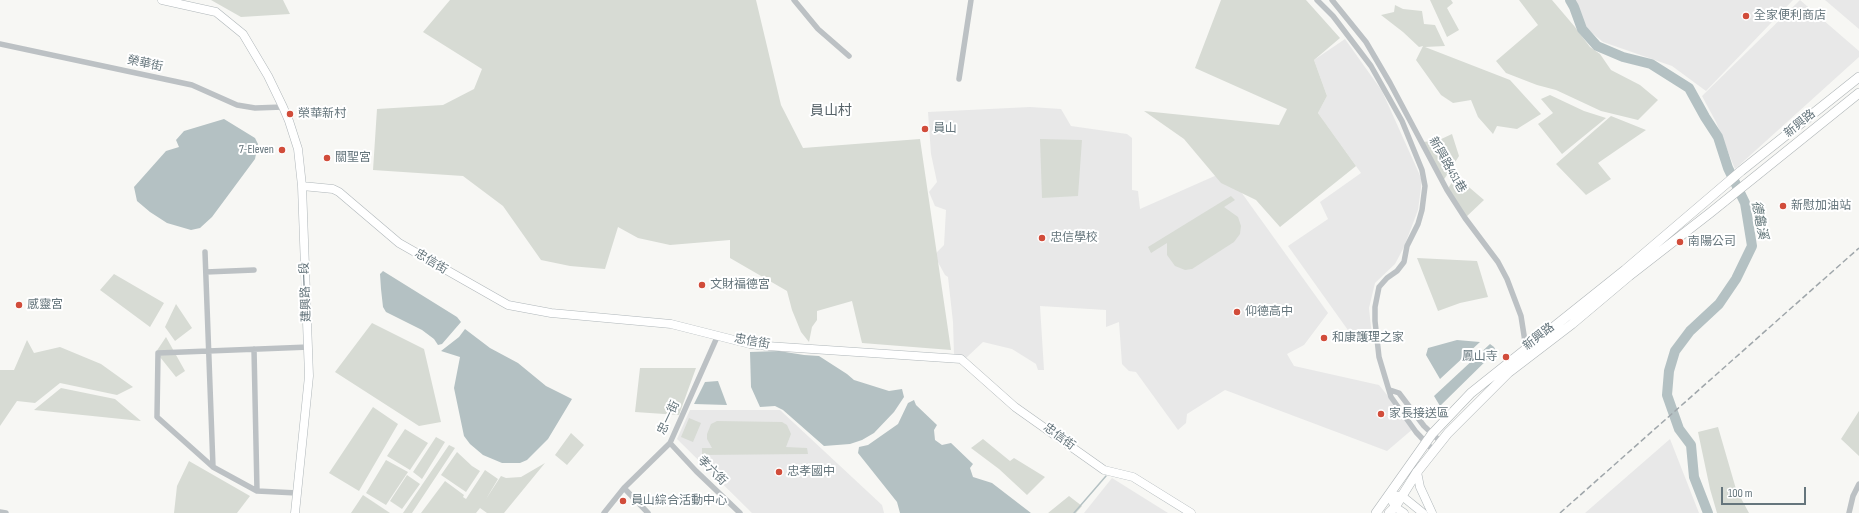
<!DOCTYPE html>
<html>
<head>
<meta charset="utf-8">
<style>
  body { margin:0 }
  #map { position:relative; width:1859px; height:513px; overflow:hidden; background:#f7f7f4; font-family:"Sofia Sans Condensed",sans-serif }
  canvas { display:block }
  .scale { position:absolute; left:1721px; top:487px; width:85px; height:18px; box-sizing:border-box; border:2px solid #65757c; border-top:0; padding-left:5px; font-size:12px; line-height:14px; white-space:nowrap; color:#65757c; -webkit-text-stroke:3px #fff; paint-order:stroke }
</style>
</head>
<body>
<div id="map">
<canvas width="1859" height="513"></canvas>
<div class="scale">100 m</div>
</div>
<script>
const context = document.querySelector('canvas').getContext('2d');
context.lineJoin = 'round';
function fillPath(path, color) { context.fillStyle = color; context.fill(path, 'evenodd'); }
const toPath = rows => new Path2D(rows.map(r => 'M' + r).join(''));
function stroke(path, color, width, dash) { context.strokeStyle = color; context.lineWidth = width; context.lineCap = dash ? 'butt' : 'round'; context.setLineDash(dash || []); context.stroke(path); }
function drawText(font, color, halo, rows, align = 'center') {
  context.font = font + ' "Sofia Sans Condensed","Noto Sans TC",sans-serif'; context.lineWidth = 4; context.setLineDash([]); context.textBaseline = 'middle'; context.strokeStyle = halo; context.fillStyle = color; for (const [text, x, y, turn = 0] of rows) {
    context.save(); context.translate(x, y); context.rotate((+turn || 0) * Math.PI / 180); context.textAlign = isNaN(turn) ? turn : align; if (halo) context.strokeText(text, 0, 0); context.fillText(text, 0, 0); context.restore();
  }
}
fillPath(toPath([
  [1573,0,1793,0,1706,91,1672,66,1603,42,1586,28],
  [1800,0,1859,51,1859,57,1735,169,1716,122,1702,96],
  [1825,0,1859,0,1859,29],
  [1345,39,1382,91,1422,180,1418,210,1404,247,1395,264,1375,283,1369,308,1372,336,1355,340,1288,246,1328,219,1320,202,1361,173,1318,113,1327,96,1314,60],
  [1030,107,1061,109,1071,126,1127,134,1132,138,1132,190,1138,191,1140,209,1226,171,1328,313,1304,345,1287,354,1294,366,1379,385,1414,428,1387,451,1225,390,1187,414,1186,423,1178,430,1136,372,1129,371,1122,364,1119,322,1106,327,1106,310,1040,306,1044,370,1038,370,1036,364,1012,349,983,342,966,358,954,355,953,322,948,277,945,275,934,255,944,245,946,210,935,206,929,192,937,182,931,154,928,112],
  [690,410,780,410,882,505,884,513,752,513,677,439],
  [1670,439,1699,513,1585,513],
  [1112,478,1168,513,1084,513]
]), '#e8e8e8');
fillPath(toPath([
  [211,0,283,0,290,14,241,17],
  [450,0,756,0,781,105,803,148,920,139,951,350,862,343,852,301,817,311,817,320,812,327,809,342,801,332,792,310,787,291,730,258,730,240,670,245,638,238,618,227,605,269,570,266,541,260,503,206,463,176,373,170,377,109,443,105,474,89,482,69,423,32],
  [1221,0,1306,0,1340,38,1314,60,1327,96,1318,113,1356,166,1280,227,1256,200,1221,183,1184,139,1144,111,1279,125,1287,109,1195,68],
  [1430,0,1451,0,1453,3,1447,8,1459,30,1447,37],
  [1519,0,1552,0,1575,27,1590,47,1600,54,1611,70,1640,85,1658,100,1638,120,1601,111,1556,90,1537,85,1506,73,1496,61,1538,25],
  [1395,5,1403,9,1422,11,1424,24,1435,25,1445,46,1425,47,1510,80,1541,114,1517,129,1497,126,1493,134,1478,117,1471,100,1453,103,1441,95,1416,60,1423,46,1419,47,1403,32,1381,15,1394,12],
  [1550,95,1584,111,1606,118,1562,154,1538,124,1553,113,1541,99],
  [1611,116,1646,130,1598,163,1611,179,1586,195,1556,164],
  [1452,134,1459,156,1443,181,1421,142,1437,141],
  [1040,139,1082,140,1078,196,1042,198],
  [1456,176,1484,200,1465,218,1447,190],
  [1231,196,1235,200,1224,207,1238,217,1241,226,1240,234,1234,242,1192,269,1185,270,1175,266,1167,255,1167,243,1151,253,1148,247],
  [1417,258,1477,261,1488,297,1460,303,1438,311],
  [114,274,164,303,150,327,100,290],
  [176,304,192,328,175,341,165,327],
  [372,323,424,349,441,422,419,426,335,372],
  [166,337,185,371,176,377,156,352],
  [27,340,34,353,60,347,101,364,133,387,117,395,60,383,35,403,17,401,0,426,0,370,14,370],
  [640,368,696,368,679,415,635,412],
  [61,388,115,399,141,421,34,410],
  [373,407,398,424,359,491,329,473],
  [1859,411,1859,456,1841,439],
  [689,418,701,423,693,442,681,437],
  [717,421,782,422,787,425,791,434,786,447,807,448,808,454,702,455,702,448,712,448,707,439,707,434,711,424],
  [1718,427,1736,489,1749,513,1717,513,1710,489,1698,432],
  [405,429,428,443,410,470,387,456],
  [571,433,584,445,567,465,555,455],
  [436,437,445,442,422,479,413,472],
  [983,439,1010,461,1014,458,1045,477,1027,495,999,469,971,448],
  [449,445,455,448,412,513,403,513],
  [457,452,472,466,480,471,466,492,441,475],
  [386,460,408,472,386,505,366,493],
  [189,461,250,496,237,513,174,513,177,486],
  [545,463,504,513,487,513,480,508,476,513,421,513,445,481,464,495,463,497,466,499,485,470,498,479,486,499,501,476,506,478,521,477],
  [407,475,420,484,402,509,390,501],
  [363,495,390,513,351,513],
  [1069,496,1082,506,1076,513,1048,513]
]), '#d7dbd4');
fillPath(toPath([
  [224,119,255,138,258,144,255,159,212,217,200,228,191,230,167,223,150,212,137,201,134,187,166,151,179,147,176,140,184,131],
  [383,271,457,317,461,322,442,344,438,345,434,339,422,330,386,312,383,307,381,289,380,274],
  [465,329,490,348,518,363,546,386,572,399,548,439,527,460,520,463,502,463,483,455,470,444,464,436,454,388,460,357,441,351,459,337],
  [1457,340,1480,342,1440,379,1426,355,1428,348],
  [1490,344,1494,347,1496,351,1440,406,1434,396],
  [779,351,804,355,819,356,847,374,854,380,889,391,902,389,904,397,894,412,874,433,862,440,850,444,824,446,783,410,775,406,760,407,751,387,750,352],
  [718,381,727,405,694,404,705,382],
  [914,400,916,405,937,425,934,430,935,440,942,445,951,443,973,464,970,468,973,477,992,483,1031,513,900,513,897,502,858,453,859,447,868,445,898,424,908,403]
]), '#b4c1c3');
stroke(toPath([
  [1074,513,1106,476]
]), '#b4c1c3', 1.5);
stroke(toPath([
  [1570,0,1574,7,1582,29,1597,46,1623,57,1651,64,1689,88,1705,117,1718,137,1728,168,1745,203,1752,246,1736,279,1719,304,1690,331,1675,351,1669,371,1667,395,1679,429,1691,445,1694,477,1708,513]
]), '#b4c1c3', 10);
const secondary = toPath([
  [162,0,216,12,243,34,268,76,283,107,289,121,298,149,302,186,309,376,295,513],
  [302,186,333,189,339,192,399,243,508,305,551,313,671,324,750,344,767,346,961,359,1015,407,1104,470,1133,477,1191,513],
  [1417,472,1420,487,1432,513],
  [1389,495,1402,496,1423,513],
  [1389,495,1395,507,1404,513]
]);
const primary = toPath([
  [1376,513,1432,434,1471,393,1625,270,1741,171,1859,77],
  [1389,513,1395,507,1417,472,1448,433,1508,373,1572,324,1629,276,1710,213,1859,93]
]);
stroke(secondary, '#afb6b9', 9);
stroke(primary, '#b0b6b8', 10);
stroke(toPath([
  [794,0,818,29,849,56],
  [1317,0,1333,16,1371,66,1402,121,1422,170,1425,186,1422,210,1418,224,1407,246,1404,262,1397,271,1387,278,1379,287,1375,307,1375,321,1379,357,1391,397,1416,432,1434,451],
  [1332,0,1366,42,1390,83,1447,190,1465,218,1498,262,1507,279,1521,316,1526,348],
  [0,44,192,85,237,105,255,108,283,107],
  [959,79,971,0],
  [205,252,213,467],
  [206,272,254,270],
  [254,349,257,491],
  [1390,390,1399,393,1424,426,1441,442],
  [670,443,696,471,740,513],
  [624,488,648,513],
  [297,493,257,491,213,467,157,417,158,353,309,347],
  [0,512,6,513],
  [604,513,624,488,670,443,718,335],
  [1849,513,1853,496,1859,484]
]), '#bcc1c4', 5.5);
stroke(secondary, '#fff', 8);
stroke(primary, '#fff', 9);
stroke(toPath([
  [1560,513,1859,248]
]), '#9fa6aa', 1.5, [6, 3]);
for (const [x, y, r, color] of [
  [1746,16,4,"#d14c3a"],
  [290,114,4,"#d14c3a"],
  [925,129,4,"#d14c3a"],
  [282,150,4,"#d14c3a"],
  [327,158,4,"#d14c3a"],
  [1783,206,4,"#d14c3a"],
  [1042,238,4,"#d14c3a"],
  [1680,242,4,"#d14c3a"],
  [702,285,4,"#d14c3a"],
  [19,305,4,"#d14c3a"],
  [1237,312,4,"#d14c3a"],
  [1324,338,4,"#d14c3a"],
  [1506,357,4,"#d14c3a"],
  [1381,414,4,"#d14c3a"],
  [779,472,4,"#d14c3a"],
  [623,501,4,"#d14c3a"]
]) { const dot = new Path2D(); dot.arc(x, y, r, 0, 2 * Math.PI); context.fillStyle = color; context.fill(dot); stroke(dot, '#fff', 1.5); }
drawText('12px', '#65757c', '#fff', [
  ["全家便利商店",1754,16],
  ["榮華新村",298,114],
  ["員山",933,129],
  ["7-Eleven",274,150,"right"],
  ["關聖宮",335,158],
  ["新慰加油站",1791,206],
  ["忠信學校",1050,238],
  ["南陽公司",1688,242],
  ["文財福德宮",710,285],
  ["感靈宮",27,305],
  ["仰德高中",1245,312],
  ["和康護理之家",1332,338],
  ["鳳山寺",1498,357,"right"],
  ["家長接送區",1389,414],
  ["忠孝國中",787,472],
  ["員山綜合活動中心",631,501]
], 'left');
drawText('12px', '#65757c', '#fff', [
  ["榮華街",145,64,12],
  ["新興路",1800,124,-39],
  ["新興路451巷",1447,165,60],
  ["忠信街",431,262,31],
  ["建興路一段",306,292,-92],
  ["新興路",1539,337,-38],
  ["忠信街",752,342,10],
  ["忠一街",669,418,-65],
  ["忠信街",1059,437,36],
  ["孝六街",712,471,45]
]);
drawText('italic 13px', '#607477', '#fff', [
  ["德龜溪",1759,220,79]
]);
drawText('14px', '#566268', '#fff', [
  ["員山村",831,111]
]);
</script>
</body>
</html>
